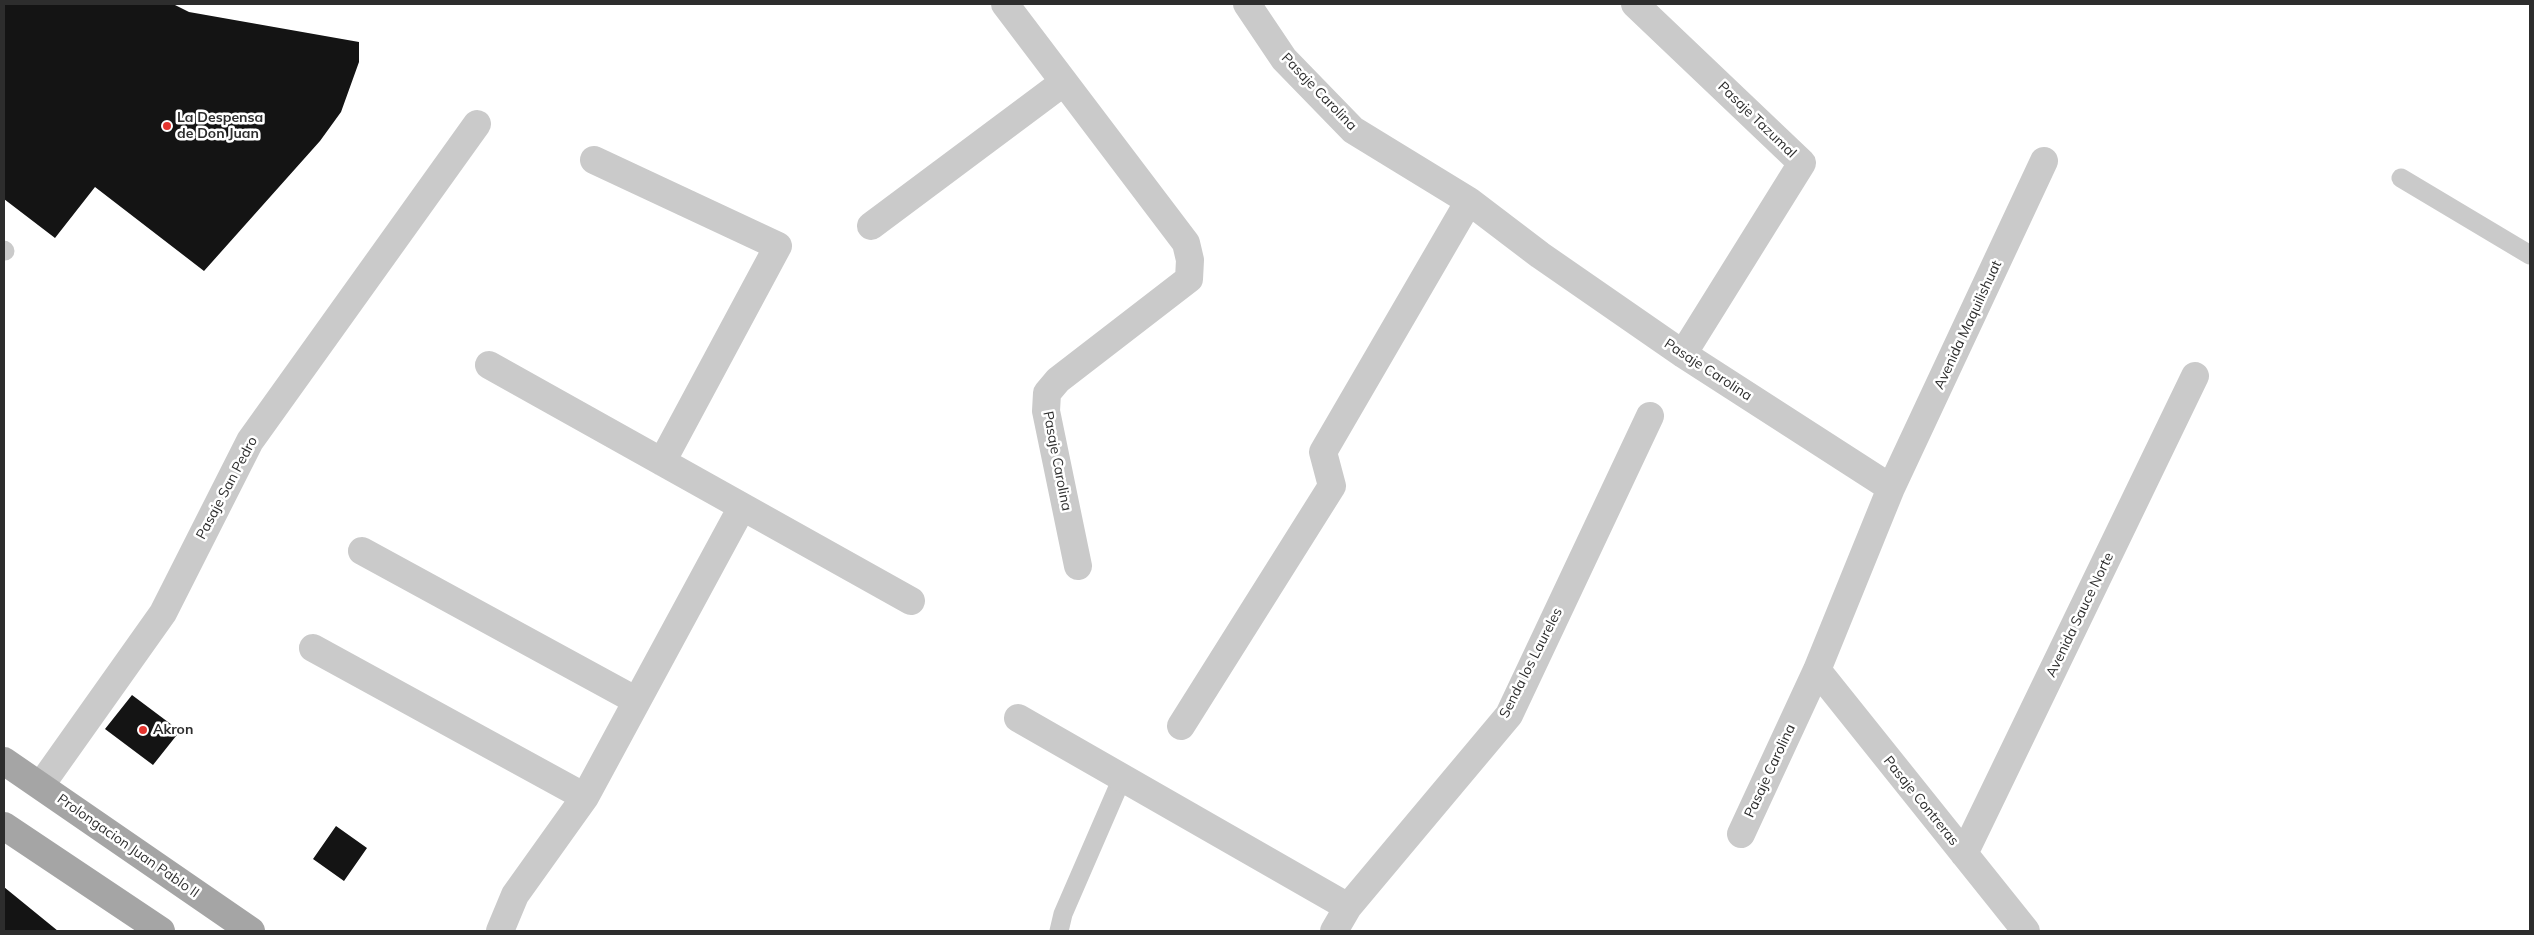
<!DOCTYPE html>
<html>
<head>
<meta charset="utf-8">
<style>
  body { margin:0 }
  #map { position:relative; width:2534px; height:935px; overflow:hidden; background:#fff; font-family:Mulish,sans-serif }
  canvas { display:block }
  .frame { position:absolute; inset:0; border:5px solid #2d2d2d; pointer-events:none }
</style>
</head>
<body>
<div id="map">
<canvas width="2534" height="935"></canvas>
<div class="frame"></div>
</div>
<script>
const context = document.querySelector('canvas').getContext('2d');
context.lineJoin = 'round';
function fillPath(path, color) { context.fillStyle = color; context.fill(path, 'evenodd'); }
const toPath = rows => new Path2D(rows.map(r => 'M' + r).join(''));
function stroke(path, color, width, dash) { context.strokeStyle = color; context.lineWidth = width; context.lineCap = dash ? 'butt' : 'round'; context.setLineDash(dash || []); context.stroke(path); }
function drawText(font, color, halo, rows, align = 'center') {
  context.font = font + ' Mulish,sans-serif'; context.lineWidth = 5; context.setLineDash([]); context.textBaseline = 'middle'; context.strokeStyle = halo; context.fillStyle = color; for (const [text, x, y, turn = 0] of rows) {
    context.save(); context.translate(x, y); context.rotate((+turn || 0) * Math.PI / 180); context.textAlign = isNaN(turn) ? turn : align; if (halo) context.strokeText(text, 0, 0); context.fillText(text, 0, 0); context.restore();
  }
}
fillPath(toPath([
  [4,4,173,4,189,12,359,42,359,62,341,112,320,141,204,271,95,187,55,238,4,199],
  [132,695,180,731,153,765,105,729],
  [336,826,367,848,344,881,313,859],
  [4,887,58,931,4,931]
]), '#141414');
stroke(toPath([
  [2401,178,2530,255],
  [4,250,5,251],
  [1059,931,1063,914,1122,778]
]), '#cacaca', 19);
stroke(toPath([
  [1005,4,1186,243,1190,260,1189,279,1058,380,1047,393,1046,411,1078,566],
  [1247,4,1284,59,1353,130,1469,201,1540,255,1683,354,1891,488,1817,670,1741,834],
  [1635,4,1802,163,1683,354],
  [594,160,778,246,662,462],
  [871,226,1064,82],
  [489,365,911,601],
  [1891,488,2044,161],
  [362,551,637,701],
  [313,648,585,797],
  [1817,670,2026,931],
  [1018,718,1348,907],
  [1181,726,1332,486,1323,452,1469,201],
  [41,785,163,613,250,441,477,124],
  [1964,854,2195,376],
  [500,931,515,895,585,797,742,507],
  [1334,931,1348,907,1509,715,1650,416]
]), '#cacaca', 28);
stroke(toPath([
  [4,761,251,931],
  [4,826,161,931]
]), '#a5a5a5', 28);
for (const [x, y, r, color] of [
  [167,126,5,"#e4342e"],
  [143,730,5,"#e4342e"]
]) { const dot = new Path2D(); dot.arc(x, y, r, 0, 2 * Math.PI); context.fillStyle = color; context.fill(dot); stroke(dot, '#fff', 2); }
drawText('14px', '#2d2d2d', '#fff', [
  ["Pasaje Carolina",1319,92,46],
  ["Pasaje Tazumal",1757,120,44],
  ["Avenida Maquilishuat",1968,325,-65],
  ["Pasaje Carolina",1708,370,33],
  ["Pasaje Carolina",1057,461,79],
  ["Pasaje San Pedro",227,488,-62],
  ["Avenida Sauce Norte",2080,615,-64],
  ["Senda los Laureles",1531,663,-63],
  ["Pasaje Carolina",1770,771,-65],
  ["Pasaje Contreras",1921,801,51],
  ["Prolongacion Juan Pablo II",128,846,35]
]);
drawText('bold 14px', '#2d2d2d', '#fff', [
  ["La Despensa",177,118],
  ["de Don Juan",177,134],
  ["Akron",153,730]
], 'left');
</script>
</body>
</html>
